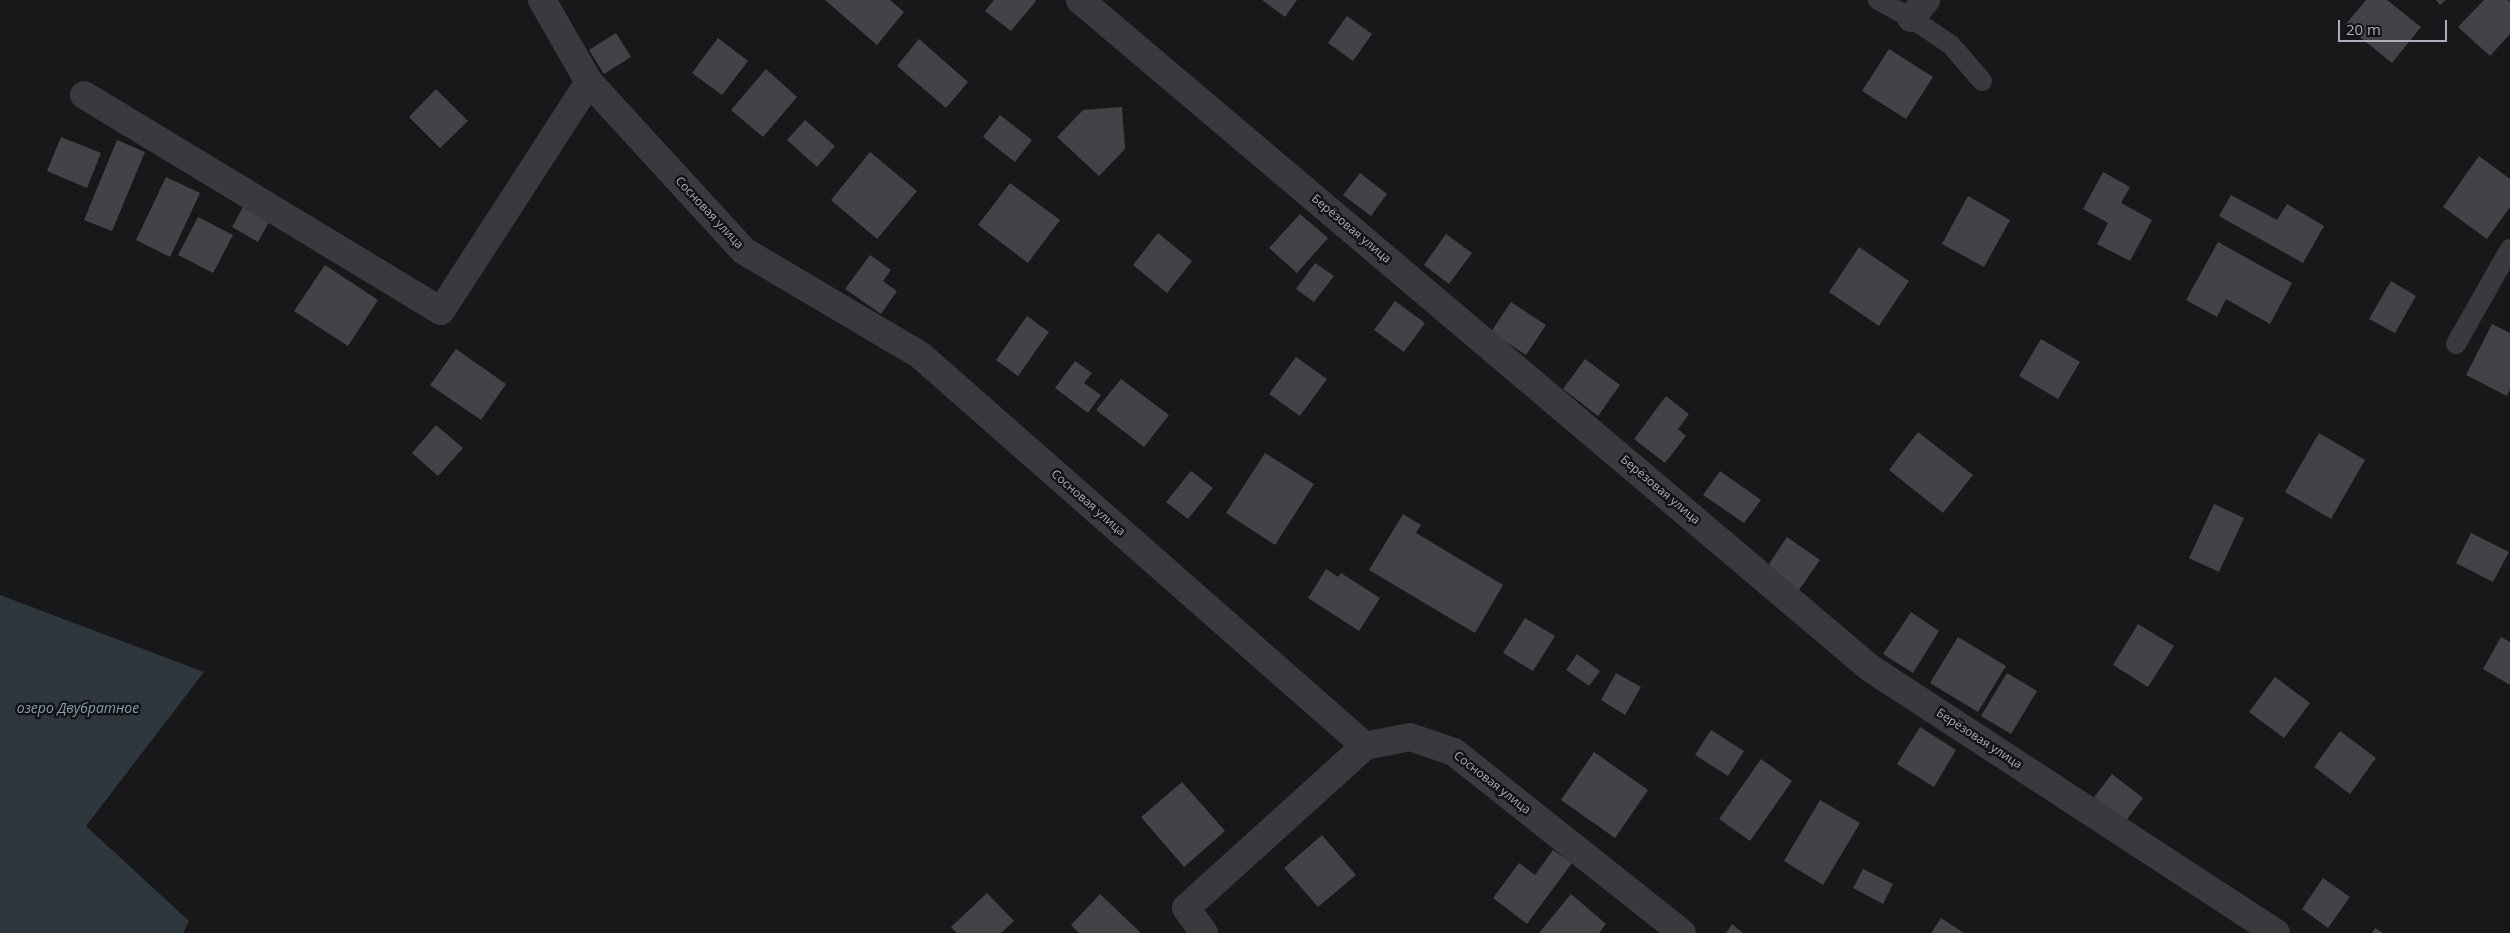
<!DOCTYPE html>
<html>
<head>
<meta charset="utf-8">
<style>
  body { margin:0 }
  #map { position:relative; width:2510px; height:933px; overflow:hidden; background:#18181a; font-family:"Open Sans",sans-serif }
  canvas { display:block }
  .scale { position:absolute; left:2338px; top:20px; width:109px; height:22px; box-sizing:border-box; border:2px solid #aaafb9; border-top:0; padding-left:6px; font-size:15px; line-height:18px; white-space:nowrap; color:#aaafb9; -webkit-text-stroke:4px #131315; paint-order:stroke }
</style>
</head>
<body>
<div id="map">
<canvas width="2510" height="933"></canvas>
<div class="scale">20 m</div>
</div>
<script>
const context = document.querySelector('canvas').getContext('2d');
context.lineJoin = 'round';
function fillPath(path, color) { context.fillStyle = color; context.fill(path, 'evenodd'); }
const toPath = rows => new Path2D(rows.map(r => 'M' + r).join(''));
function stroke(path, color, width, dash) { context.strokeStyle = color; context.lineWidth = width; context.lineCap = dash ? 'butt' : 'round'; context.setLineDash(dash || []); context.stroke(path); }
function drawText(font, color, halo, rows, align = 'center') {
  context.font = font + ' "Open Sans",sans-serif'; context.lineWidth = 5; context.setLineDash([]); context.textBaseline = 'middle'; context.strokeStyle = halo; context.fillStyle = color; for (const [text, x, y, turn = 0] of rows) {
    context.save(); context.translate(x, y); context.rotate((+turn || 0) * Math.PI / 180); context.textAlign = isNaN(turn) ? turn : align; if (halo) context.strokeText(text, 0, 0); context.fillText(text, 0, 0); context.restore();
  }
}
fillPath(toPath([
  [0,595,204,672,86,826,189,921,183,933,0,933]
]), '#2e373d');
fillPath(toPath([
  [825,0,890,0,904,12,877,45],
  [994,0,1034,0,1036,1,1011,31,985,11],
  [1262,0,1297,0,1285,17],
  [2366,0,2387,0,2421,27,2392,63,2345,25],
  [2436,0,2446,0,2440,5],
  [2484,0,2508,0,2510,2,2510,34,2490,56,2458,27],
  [1347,16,1372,34,1353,61,1328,43],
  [616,33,631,57,604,74,589,50],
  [718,38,748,61,722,95,692,73],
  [919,39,968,82,946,108,897,66],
  [1889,49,1933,77,1906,119,1862,91],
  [766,69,797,97,763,137,731,110],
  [436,89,468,121,440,148,409,117],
  [1122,107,1125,149,1099,176,1057,137,1083,110],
  [1000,115,1032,140,1015,162,983,137],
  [805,120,835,146,817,167,787,140],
  [61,137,101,153,87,188,47,171],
  [117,140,145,152,112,231,84,220],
  [870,152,917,191,877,239,831,200],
  [2479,156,2510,179,2510,207,2487,239,2443,207],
  [2103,172,2130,187,2121,203,2152,220,2130,261,2097,244,2108,223,2083,209],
  [1360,173,1387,194,1371,216,1343,195],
  [166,177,200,193,170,257,136,240],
  [1010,183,1060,220,1028,263,978,225],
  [2231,195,2277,220,2287,204,2324,226,2303,263,2219,216],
  [1968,196,2010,220,1984,267,1942,244],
  [243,207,269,222,258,242,232,227],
  [1300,214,1328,238,1297,273,1269,248],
  [198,217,233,235,213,273,178,255],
  [1158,233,1192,261,1167,293,1133,265],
  [1446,234,1472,253,1449,284,1424,265],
  [2218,242,2292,283,2270,324,2226,299,2217,317,2186,300],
  [1859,247,1909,281,1879,326,1829,292],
  [870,255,891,270,883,281,897,291,881,314,845,289],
  [1315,263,1334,276,1314,302,1296,289],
  [325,265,378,300,348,346,294,311],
  [2391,281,2416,296,2395,333,2369,319],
  [1395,301,1425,323,1404,352,1374,330],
  [1511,302,1546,325,1526,355,1491,332],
  [1027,316,1049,332,1018,376,996,360],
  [2492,324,2510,333,2510,389,2507,396,2466,375],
  [2041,339,2080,362,2058,399,2019,376],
  [456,349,506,384,481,420,430,385],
  [1296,357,1327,379,1300,416,1269,394],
  [1585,359,1620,385,1598,416,1563,389],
  [1075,361,1092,373,1084,383,1101,395,1088,413,1055,388],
  [1121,379,1169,415,1144,447,1096,410],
  [1666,396,1689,414,1678,429,1686,436,1665,463,1634,439],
  [436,425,463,448,438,476,412,453],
  [1918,432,1973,475,1943,513,1889,470],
  [2319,433,2365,460,2331,519,2285,492],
  [1265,453,1314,484,1275,545,1226,513],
  [1191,471,1213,488,1188,519,1166,502],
  [1720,471,1761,500,1744,523,1703,495],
  [2214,504,2244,518,2219,572,2189,558],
  [1403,514,1421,525,1416,533,1503,585,1475,633,1369,570],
  [2471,533,2509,552,2493,582,2456,563],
  [1787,537,1820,560,1799,590,1767,567],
  [1326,569,1338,577,1341,573,1380,598,1359,631,1308,598],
  [1911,612,1939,631,1913,673,1883,654],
  [1525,618,1555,636,1533,671,1503,653],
  [2138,624,2174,646,2148,687,2113,665],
  [1958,637,2006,666,1978,712,1930,683],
  [2501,637,2510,642,2510,685,2483,669],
  [1577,654,1600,671,1589,686,1566,670],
  [1616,673,1641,687,1625,715,1601,700],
  [2007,673,2037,691,2011,734,1981,716],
  [2275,677,2310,703,2284,738,2249,712],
  [1920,727,1956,750,1934,787,1897,764],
  [1711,730,1744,751,1728,776,1695,755],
  [2340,731,2376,758,2350,794,2314,767],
  [1594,752,1648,790,1615,838,1561,800],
  [1761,759,1792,781,1750,841,1719,819],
  [2112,774,2143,798,2125,822,2094,797],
  [1182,782,1225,831,1184,867,1141,817],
  [1820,800,1860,823,1823,885,1784,861],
  [1322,835,1356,875,1318,907,1284,868],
  [1553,850,1572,863,1527,924,1493,898,1519,863,1535,875],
  [1863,869,1893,884,1883,904,1853,888],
  [2323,878,2350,897,2328,928,2302,909],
  [987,893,1014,921,1001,933,957,933,951,927],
  [1100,894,1141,933,1079,933,1071,925],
  [1571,894,1606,924,1599,933,1539,933],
  [1941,918,1964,933,1931,933],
  [1732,924,1743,933,1726,933],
  [2375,928,2383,933,2372,933]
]), '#424346');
stroke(toPath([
  [1878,0,1911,18,1951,45,1982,81],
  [2456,344,2510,249]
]), '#393a3e', 20);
stroke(toPath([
  [542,0,589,82,744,251,920,355,1365,746,1410,737,1454,752,1682,933],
  [1080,0,1870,668,2276,933],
  [1911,18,1926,0],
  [84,95,441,311,589,82],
  [1204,933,1186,908,1365,746]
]), '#393a3e', 28);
drawText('12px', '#aaafb9', '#131315', [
  ["Сосновая улица",709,213,47],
  ["Берёзовая улица",1351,229,40],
  ["Берёзовая улица",1660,490,40],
  ["Сосновая улица",1088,503,41],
  ["Берёзовая улица",1979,739,33],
  ["Сосновая улица",1492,783,38]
]);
drawText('italic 14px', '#839eb2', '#131315', [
  ["озеро Двубратное",78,709]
]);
</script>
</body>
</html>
